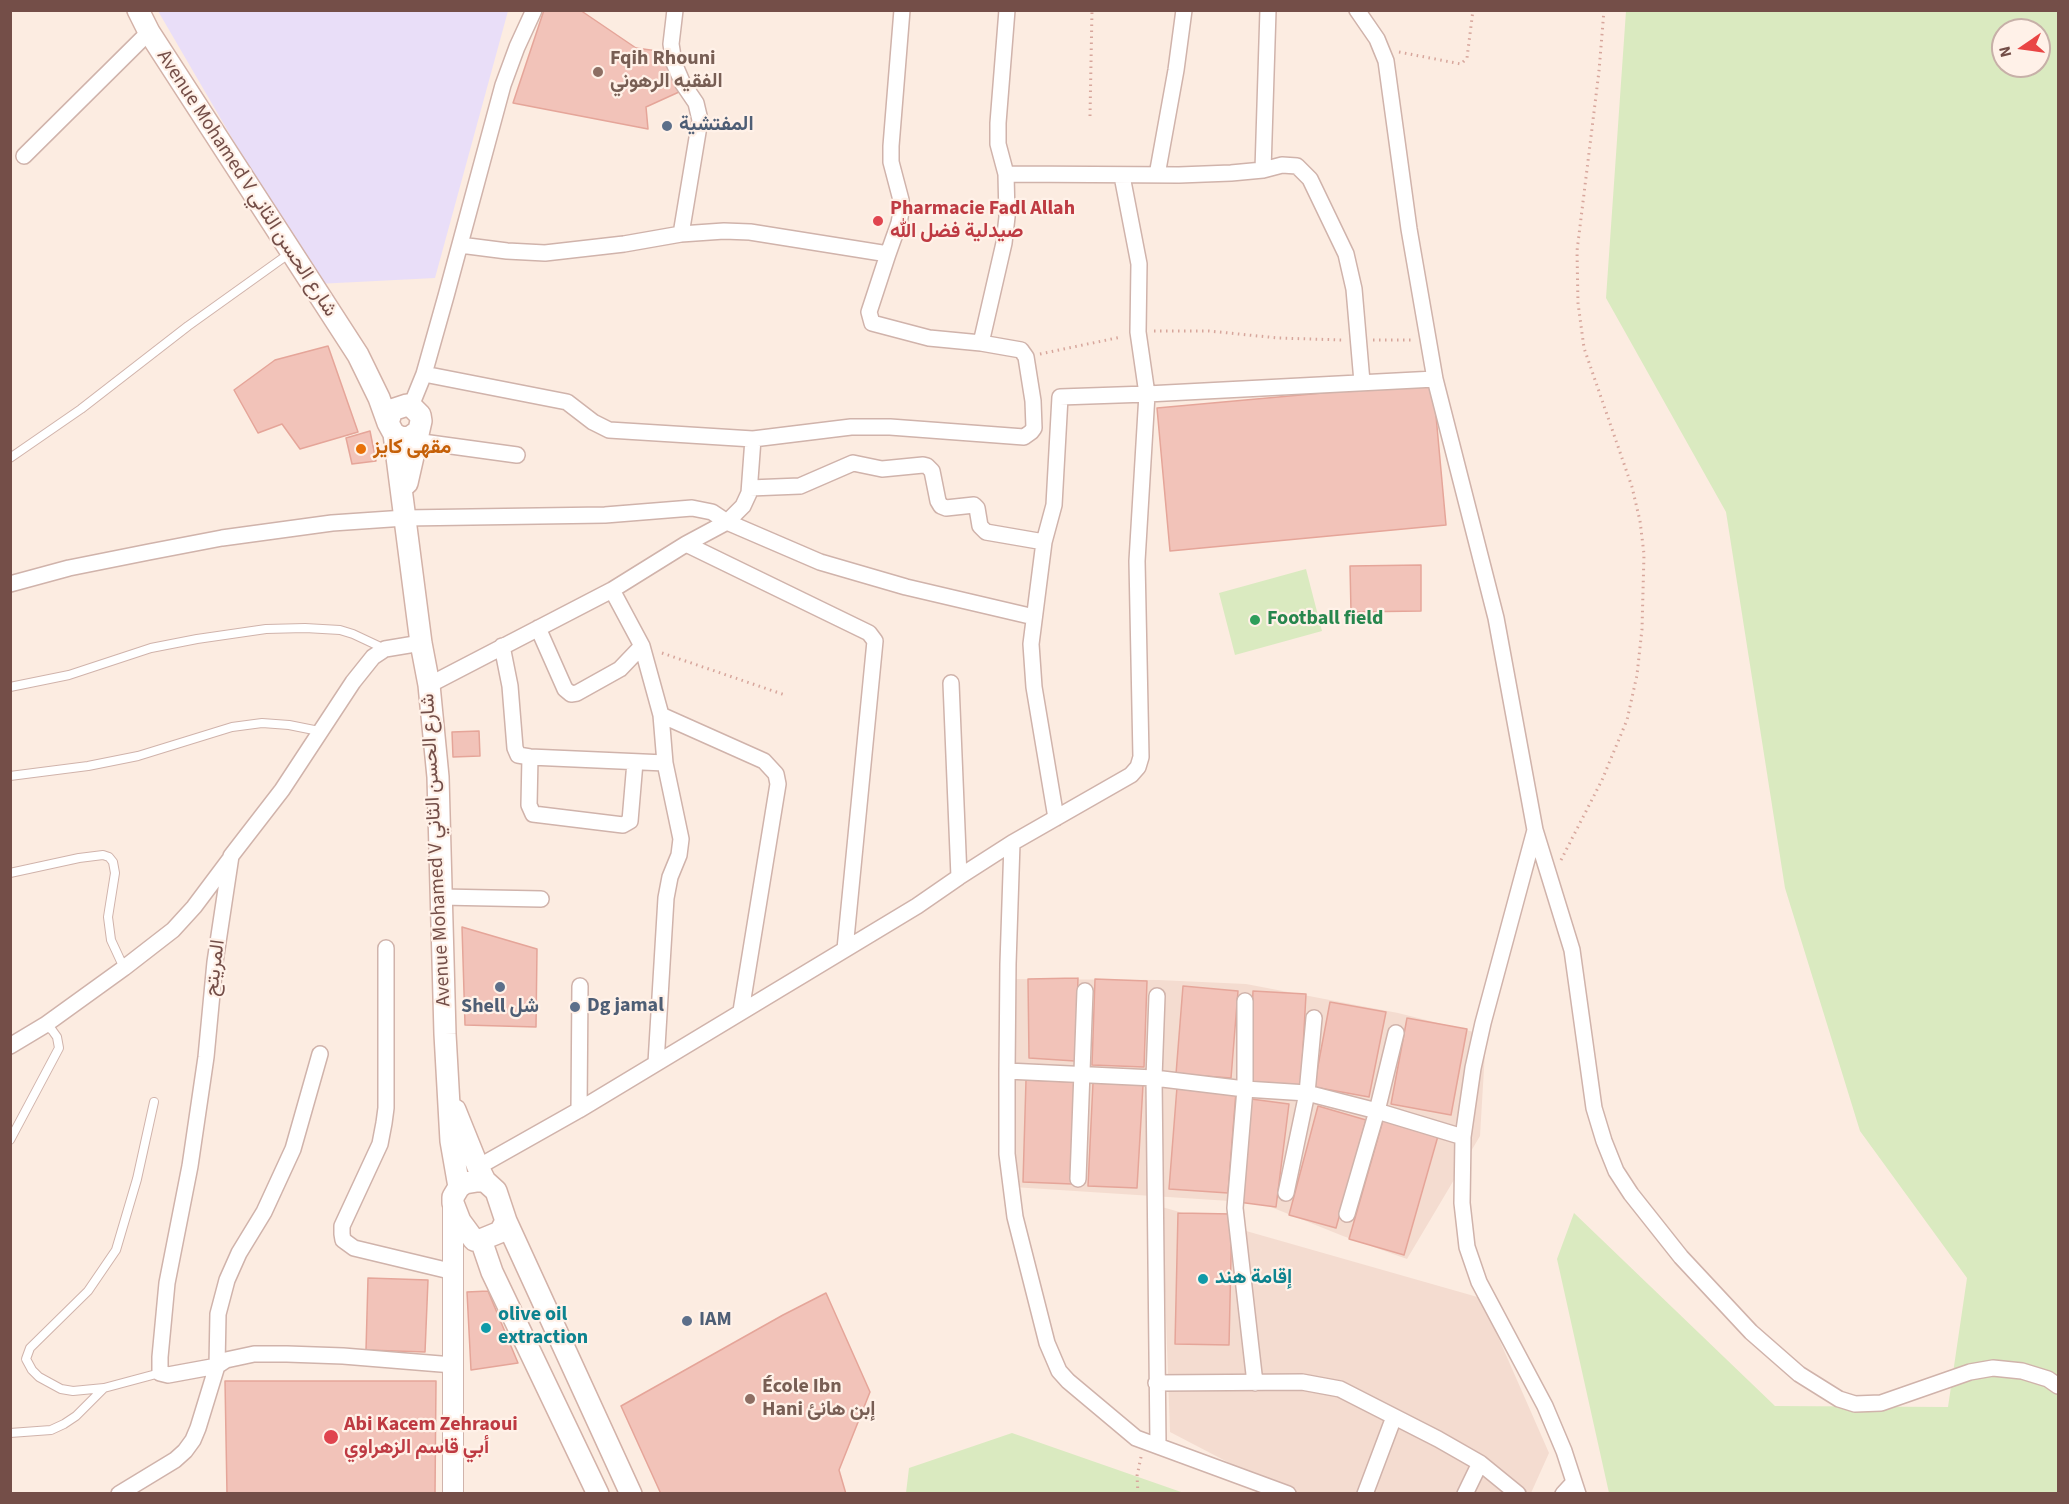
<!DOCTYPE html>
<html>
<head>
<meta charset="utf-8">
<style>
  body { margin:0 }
  #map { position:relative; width:2069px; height:1504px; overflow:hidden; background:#fcece1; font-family:"Source Sans 3",sans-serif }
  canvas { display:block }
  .frame { position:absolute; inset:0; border:12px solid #744e48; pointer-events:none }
  .north { position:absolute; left:1991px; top:18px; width:60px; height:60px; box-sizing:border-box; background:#fff1e8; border:2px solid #c7b0a8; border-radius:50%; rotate:257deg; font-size:16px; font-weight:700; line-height:24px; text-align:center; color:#744e48 }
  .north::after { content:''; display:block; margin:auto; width:21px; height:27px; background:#e94544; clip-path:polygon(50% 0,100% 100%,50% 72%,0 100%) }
</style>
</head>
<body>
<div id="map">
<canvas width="2069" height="1504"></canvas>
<div class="frame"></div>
<div class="north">N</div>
</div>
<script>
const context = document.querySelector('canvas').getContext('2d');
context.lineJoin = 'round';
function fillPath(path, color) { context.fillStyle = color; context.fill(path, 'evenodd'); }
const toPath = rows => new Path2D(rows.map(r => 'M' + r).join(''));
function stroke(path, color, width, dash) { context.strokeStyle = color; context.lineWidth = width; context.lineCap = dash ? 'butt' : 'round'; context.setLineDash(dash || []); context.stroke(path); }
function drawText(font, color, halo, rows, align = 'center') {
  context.font = font + ' "Source Sans 3",Vazirmatn,sans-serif'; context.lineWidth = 4.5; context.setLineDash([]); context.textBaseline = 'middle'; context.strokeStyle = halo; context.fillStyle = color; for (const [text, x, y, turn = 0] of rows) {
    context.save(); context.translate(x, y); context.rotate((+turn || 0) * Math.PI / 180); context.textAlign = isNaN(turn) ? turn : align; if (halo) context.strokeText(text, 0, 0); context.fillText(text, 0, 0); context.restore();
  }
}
fillPath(toPath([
  [1007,979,1158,980,1246,984,1398,1013,1486,1035,1480,1136,1407,1259,1343,1236,1261,1203,1013,1187],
  [1162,1207,1481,1298,1549,1453,1531,1493,1287,1493,1170,1432]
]), '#f4dcd0');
fillPath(toPath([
  [158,11,508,11,435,278,317,284]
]), '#e9def8');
fillPath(toPath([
  [1626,11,2058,11,2058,1493,1609,1493,1557,1259,1574,1213,1775,1406,1948,1407,1967,1278,1860,1131,1785,888,1726,512,1606,298],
  [2003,30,2039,30,2039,66,2003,66],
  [1306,569,1322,631,1235,655,1219,593],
  [1012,1433,1184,1493,906,1493,909,1468]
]), '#daeac0');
const building = toPath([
  [544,10,580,10,636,48,665,52,679,92,646,107,648,129,513,103,544,10],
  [328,346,358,432,300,449,282,424,258,433,234,390,275,360,328,346],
  [1433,383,1446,525,1170,551,1157,408,1433,383],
  [370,431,376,461,352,464,346,438,370,431],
  [1421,565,1421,611,1351,612,1350,566,1421,565],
  [479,731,480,756,453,757,452,732,479,731],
  [462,927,537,949,536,1027,465,1025,462,927],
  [1078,978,1075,1061,1029,1058,1028,979,1078,978],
  [1095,979,1147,981,1144,1067,1092,1065,1095,979],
  [1183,986,1238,991,1231,1078,1176,1074,1183,986],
  [1253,991,1306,994,1301,1085,1249,1082,1253,991],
  [1330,1002,1386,1012,1369,1097,1314,1087,1330,1002],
  [1407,1018,1467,1029,1451,1115,1391,1104,1407,1018],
  [1026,1080,1075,1082,1072,1184,1023,1182,1026,1080],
  [1093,1083,1143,1085,1137,1188,1088,1186,1093,1083],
  [1177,1087,1236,1092,1228,1193,1169,1189,1177,1087],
  [1251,1099,1289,1104,1276,1207,1238,1202,1251,1099],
  [1318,1106,1366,1120,1336,1228,1289,1215,1318,1106],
  [1383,1120,1438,1136,1404,1255,1349,1239,1383,1120],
  [1178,1213,1232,1214,1229,1345,1175,1344,1178,1213],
  [368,1278,428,1280,425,1352,366,1350,368,1278],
  [488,1291,518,1363,471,1370,467,1292,488,1291],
  [826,1293,870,1392,839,1470,846,1494,661,1494,621,1406,783,1315,826,1293],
  [225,1381,436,1381,435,1494,227,1494,225,1381]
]);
fillPath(building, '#f2c3b9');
stroke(building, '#e5a599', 1.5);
const service = toPath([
  [10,458,81,409,188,326,290,253],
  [10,687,69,675,151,648,197,639,266,629,305,628,340,630,353,634,385,649],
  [10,776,88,766,138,756,232,727,262,723,289,725,319,731],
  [10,873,79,858,103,855,109,857,113,862,115,873,108,917,111,940,124,968],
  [154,1102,137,1179,116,1250,88,1291,30,1348,26,1359,32,1370,39,1377,61,1389,73,1391,104,1388,160,1373],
  [10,1140,59,1048,57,1037,52,1030,45,1025],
  [10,1433,51,1430,64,1424,76,1416,103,1389]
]);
const minor = toPath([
  [675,10,671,44,674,63,683,84,696,103,700,120,681,234],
  [1357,10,1377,39,1386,61,1409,229,1435,379,1496,618,1535,830,1572,950,1594,1108,1604,1141,1616,1171,1631,1194,1681,1257,1751,1332,1799,1374,1839,1399,1855,1404,1881,1403,1970,1372,1993,1368,2022,1371,2048,1379,2058,1386],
  [24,156,149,32],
  [1263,170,1268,10],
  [1006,174,1179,175,1231,173,1263,170,1282,165,1297,166,1310,179,1346,254,1354,289,1362,382],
  [1157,175,1176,70,1184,10],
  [888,254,899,223,901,212,901,200,891,162,891,146,902,10],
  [981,343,1004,243,1007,217,1006,174,998,144,998,123,1007,10],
  [424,374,567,402,593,422,609,430,753,439],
  [411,406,424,374,446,296,503,85,517,47,534,10],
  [415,441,517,455],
  [750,488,800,486,853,463,882,469,923,465,927,466,932,471,938,501,941,506,946,508,974,505,977,508,980,526,986,532,1044,542],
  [686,544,869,633,875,641,845,949],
  [10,584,69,568,149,552,222,538,332,523,405,518,605,515,692,508,712,512,727,522,820,562,906,587,1034,617],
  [612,590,642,646,661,715,764,761,776,774,778,784,741,1011],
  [538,628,565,689,571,694,577,693,620,669,642,646],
  [502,646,510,686,515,748,518,755,530,757,665,763],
  [951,683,959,877],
  [429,685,612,590,686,544,727,522,743,506,749,493,753,439,851,427,890,427,1024,437,1031,432,1034,428,1033,401,1026,357,1021,350,981,343,929,338,872,323,869,312,888,254,750,232,724,231,681,234,624,244,545,253,507,251,460,245],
  [530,757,529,805,533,814,623,825,630,821,635,762],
  [1056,818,1034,687,1031,644,1044,542,1054,505,1060,397,1147,394,1138,332,1139,264,1122,176],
  [1535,830,1483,1023,1473,1068,1463,1137,1462,1203,1467,1247,1479,1282,1545,1406,1564,1451,1578,1494],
  [1012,843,1008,964,1007,1071,1154,1078,1158,1444],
  [441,897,541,899],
  [386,948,386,1108,384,1123,380,1144,342,1226,342,1234,343,1240,354,1248,454,1272],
  [1157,996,1154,1078,1245,1089,1307,1093,1377,1111,1463,1137],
  [1245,1001,1245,1089,1235,1208,1255,1383],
  [10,1046,45,1025,124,968,173,930,194,907,230,859],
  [320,1054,293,1149,264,1212,239,1253,227,1280,218,1314,217,1366,168,1375,160,1373,160,1357,167,1283,190,1166,206,1057,215,962,231,856,282,790,353,682,373,657,385,649,421,643],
  [656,1063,666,898,670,877,679,855,681,839,665,763,661,715],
  [1007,1071,1007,1154,1015,1217,1047,1343,1059,1371,1068,1381,1136,1438,1288,1494],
  [579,1110,580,986],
  [478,1167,579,1110,917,906,959,877,1012,843,1131,775,1138,767,1141,757,1137,561,1147,394,1435,379],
  [1078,1179,1085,991],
  [1286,1193,1307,1093,1314,1018],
  [1347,1214,1377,1111,1396,1033],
  [1156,1383,1302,1382,1340,1389,1438,1439,1480,1463,1518,1494],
  [119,1494,175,1460,185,1451,193,1440,198,1428,217,1366,226,1360,254,1354,287,1354,343,1356,453,1365],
  [1365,1494,1394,1417],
  [1465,1494,1480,1463],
  [1563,1494,1574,1482]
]);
const tertiary = toPath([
  [453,1203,453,1494]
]);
const secondary = toPath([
  [138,10,149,32,358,355,379,398,388,423],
  [394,434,421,643,429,685,438,777,445,1034,451,1141,459,1187],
  [407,483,421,421,420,415,411,406,407,405,392,410,388,423,394,434,402,438,410,437,417,432],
  [455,1110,478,1167,485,1181],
  [477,1181,485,1181,496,1191,506,1221,500,1232,478,1241,474,1240,460,1221,453,1203,453,1197,459,1187,465,1183,477,1181],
  [506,1221,631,1494],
  [481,1240,492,1272,598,1494]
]);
stroke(service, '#d0b3ab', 10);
stroke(minor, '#d0b3ab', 18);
stroke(tertiary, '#d0b3ab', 22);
stroke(secondary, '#d3b2a8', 24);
stroke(toPath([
  [1399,52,1461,64,1467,58,1473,10],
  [1090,116,1092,10],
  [1154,331,1209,331,1278,338,1342,340],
  [1373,340,1411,340],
  [1040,354,1121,337],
  [662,653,785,695],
  [1561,860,1602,780,1627,720,1637,675,1642,629,1644,554,1640,521,1632,487,1584,348,1578,303,1577,251,1599,71,1604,10],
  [1138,1494,1137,1476,1141,1457]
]), '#d7a69c', 3, [1.5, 4.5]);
stroke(service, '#fff', 8);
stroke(minor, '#fff', 15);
stroke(tertiary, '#fff', 20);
stroke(secondary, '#fff', 21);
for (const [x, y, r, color] of [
  [598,72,6,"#8d6e63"],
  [667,126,6,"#5c6f8a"],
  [878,221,6,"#e0444e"],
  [361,449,6,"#e8710a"],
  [1255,620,6,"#2e9e5b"],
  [500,987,6,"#5c6f8a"],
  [575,1007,6,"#5c6f8a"],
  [1203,1279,6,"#0f9aa8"],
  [687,1321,6,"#5c6f8a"],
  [486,1328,6,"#0f9aa8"],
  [750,1399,6,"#8d6e63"],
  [331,1437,8,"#e0444e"]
]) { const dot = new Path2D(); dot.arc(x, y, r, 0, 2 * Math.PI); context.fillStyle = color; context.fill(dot); stroke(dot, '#fff1e8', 2); }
drawText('bold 20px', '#785e54', '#fff1e8', [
  ["Fqih Rhouni",610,60],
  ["الفقيه الرهوني",610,83],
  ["École Ibn",762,1388],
  ["Hani إبن هانئ",762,1411]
], 'left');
drawText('bold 20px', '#4e5e75', '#fff1e8', [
  ["المفتشية",679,126],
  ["Dg jamal",587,1007],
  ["Shell شل",500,1008,"center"],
  ["IAM",699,1321]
], 'left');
drawText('20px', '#744e48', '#fff1e8', [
  ["Avenue Mohamed V شارع الحسن الثاني",246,184,57],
  ["Avenue Mohamed V شارع الحسن الثاني",437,850,-93],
  ["المريتح",216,968,-83]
]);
drawText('bold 20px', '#be3a42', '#fff1e8', [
  ["Pharmacie Fadl Allah",890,210],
  ["صيدلية فضل الله",890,233],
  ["Abi Kacem Zehraoui",344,1426],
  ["أبي قاسم الزهراوي",344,1449]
], 'left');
drawText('bold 20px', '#c56008', '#fff1e8', [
  ["مقهى كايز",373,449]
], 'left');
drawText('bold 20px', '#27864d', '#fff1e8', [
  ["Football field",1267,620]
], 'left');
drawText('bold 20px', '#0d838f', '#fff1e8', [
  ["إقامة هند",1215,1279],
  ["olive oil",498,1316],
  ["extraction",498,1339]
], 'left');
</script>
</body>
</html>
